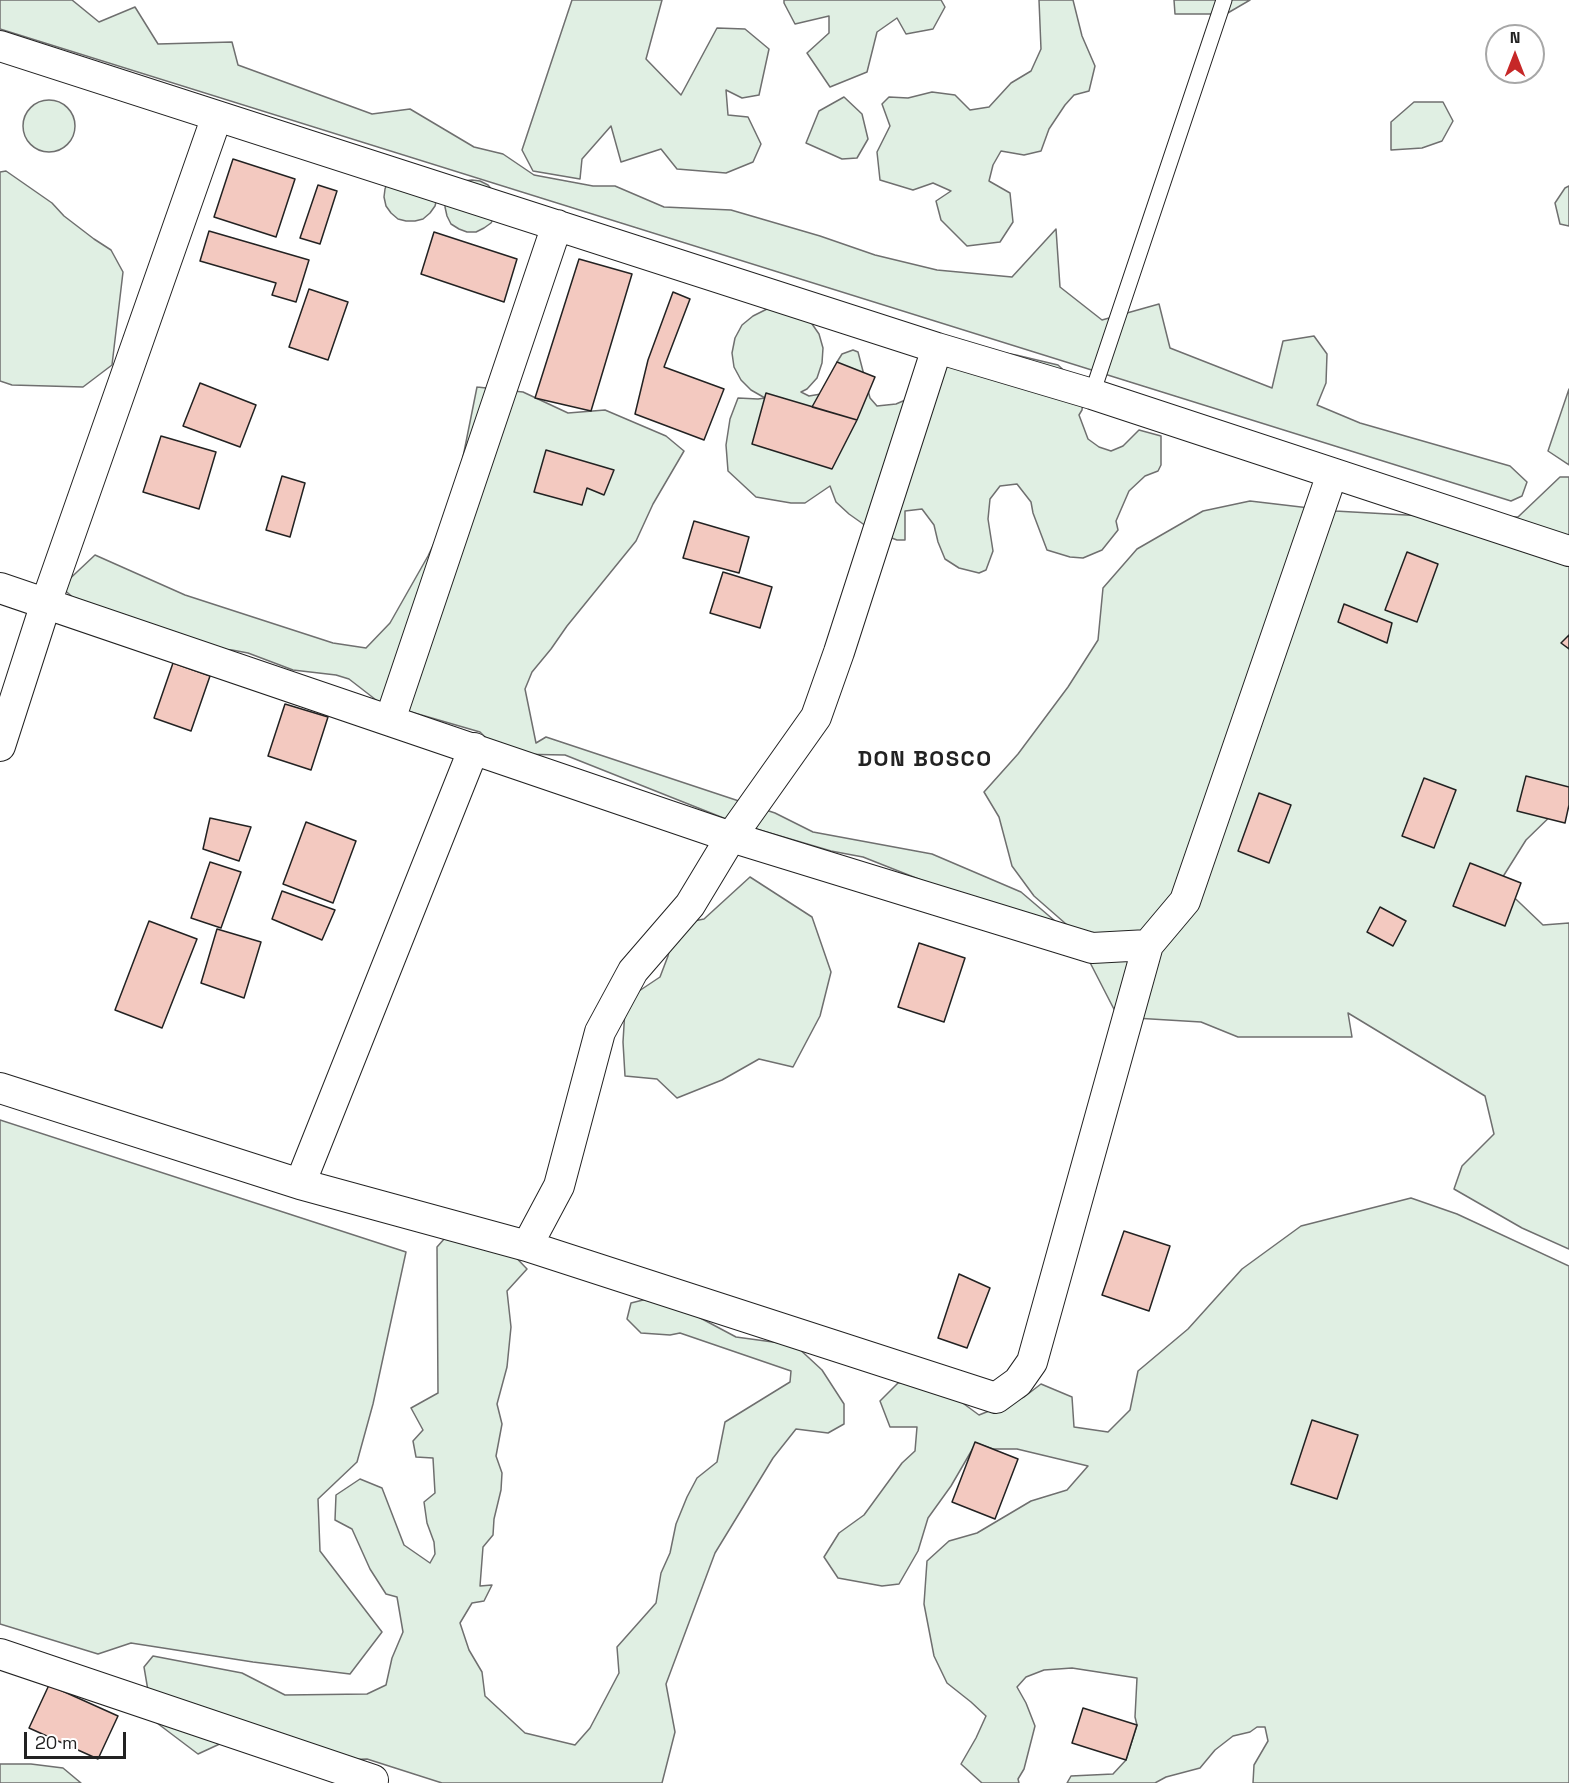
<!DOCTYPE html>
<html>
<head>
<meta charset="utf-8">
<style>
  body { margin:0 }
  #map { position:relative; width:1569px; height:1783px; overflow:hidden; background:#fff; font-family:"Space Grotesk",sans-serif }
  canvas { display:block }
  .north { position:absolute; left:1485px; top:24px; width:60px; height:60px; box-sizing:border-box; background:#fff; border:2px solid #a7a7a7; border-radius:50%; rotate:0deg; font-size:16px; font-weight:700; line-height:24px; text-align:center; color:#222 }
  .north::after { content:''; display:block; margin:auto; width:21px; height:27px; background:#c62828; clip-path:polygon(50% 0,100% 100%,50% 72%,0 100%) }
  .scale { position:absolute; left:24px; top:1732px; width:102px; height:27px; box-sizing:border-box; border:3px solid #222; border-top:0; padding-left:8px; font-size:18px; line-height:21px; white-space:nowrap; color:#222; -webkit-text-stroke:4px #fff; paint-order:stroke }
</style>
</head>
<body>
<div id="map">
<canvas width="1569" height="1783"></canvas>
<div class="north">N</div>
<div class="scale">20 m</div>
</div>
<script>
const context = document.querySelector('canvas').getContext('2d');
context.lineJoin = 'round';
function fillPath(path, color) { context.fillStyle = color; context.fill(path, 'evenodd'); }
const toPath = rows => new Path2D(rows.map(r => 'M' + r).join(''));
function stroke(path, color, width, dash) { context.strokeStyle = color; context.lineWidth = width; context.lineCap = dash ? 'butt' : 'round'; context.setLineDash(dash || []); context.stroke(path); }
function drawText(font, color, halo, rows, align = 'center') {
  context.font = font + ' "Space Grotesk",sans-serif'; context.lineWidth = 4.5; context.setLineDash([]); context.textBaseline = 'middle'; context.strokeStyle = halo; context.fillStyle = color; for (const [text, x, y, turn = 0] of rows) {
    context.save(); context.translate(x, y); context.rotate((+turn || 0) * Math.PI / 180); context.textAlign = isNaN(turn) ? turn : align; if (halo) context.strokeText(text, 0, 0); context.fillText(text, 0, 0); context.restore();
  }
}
const green = toPath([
  [0,0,72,0,99,22,135,7,158,44,232,42,238,65,372,114,410,109,474,147,503,154,534,175,593,186,615,186,664,207,731,210,820,236,875,255,937,270,1012,277,1056,229,1060,287,1102,320,1159,304,1170,348,1272,388,1283,341,1314,336,1327,354,1326,383,1317,405,1360,423,1510,466,1527,482,1522,496,1511,501,0,29,0,0],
  [572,0,662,0,646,59,681,95,717,28,745,29,769,49,759,95,742,98,726,90,728,115,748,117,761,144,753,162,726,173,677,169,661,149,621,162,611,126,582,159,580,179,533,171,522,150,572,0],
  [784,0,941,0,945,7,933,29,906,34,897,18,877,32,867,72,830,87,807,53,829,33,829,16,795,24,784,3,784,0],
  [1039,0,1073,0,1082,36,1095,66,1089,91,1074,95,1065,105,1049,129,1041,151,1024,155,1001,151,993,165,989,181,1010,193,1013,222,1000,242,967,246,941,220,936,201,951,191,933,183,913,190,880,180,877,152,890,126,882,104,889,97,908,98,932,92,955,95,970,110,989,107,1011,83,1031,71,1041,49,1039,0],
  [1174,0,1250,0,1226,14,1175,14,1174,0],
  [844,97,862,114,868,139,857,158,842,159,806,143,819,111,844,97],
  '23 126a26 26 0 1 1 52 0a26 26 0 1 1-52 0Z',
  [1414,102,1443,102,1453,121,1442,141,1422,148,1391,150,1391,122,1414,102],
  [6,171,52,203,64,216,94,239,111,250,123,272,112,365,83,387,12,385,0,381,0,172,6,171],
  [472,180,480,181,488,185,493,191,495,216,491,223,484,228,476,232,467,232,459,229,451,224,447,216,445,207,446,199,463,181,472,180],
  [388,181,437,198,435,206,430,213,423,219,415,221,406,221,398,219,391,213,386,206,384,197,385,189,388,181],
  [1569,186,1569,226,1560,224,1555,203,1565,188,1569,186],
  [783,308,810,321,819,334,823,348,822,363,817,378,807,389,801,392,809,396,833,392,841,386,837,362,842,354,853,350,858,352,870,398,877,406,896,404,910,398,936,371,983,349,1016,355,1058,365,1084,389,1082,410,1079,415,1088,439,1099,447,1111,451,1123,446,1139,430,1161,436,1161,465,1158,471,1145,476,1129,491,1116,521,1118,530,1102,550,1083,558,1070,557,1047,550,1033,513,1031,502,1017,484,1000,486,990,499,988,519,993,551,986,570,979,573,959,568,945,559,938,542,934,525,922,509,905,511,905,540,897,540,873,531,849,514,836,502,830,486,805,503,791,503,756,497,728,471,726,445,730,419,738,398,758,399,765,398,751,390,741,380,734,367,732,353,735,338,742,325,753,316,767,309,783,308],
  [477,387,523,392,568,413,605,410,666,436,684,451,653,504,636,541,567,626,551,649,532,672,525,689,536,743,546,737,775,813,813,832,932,854,1021,892,1055,921,1002,912,863,857,831,851,736,823,565,755,512,754,488,740,480,732,380,703,349,679,336,675,293,670,248,653,232,650,200,648,76,600,61,587,95,555,185,595,333,643,366,648,390,623,428,556,454,502,477,387],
  [1569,389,1569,465,1548,451,1569,389],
  [1560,477,1569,477,1569,802,1564,803,1526,840,1499,883,1543,925,1569,923,1569,1249,1522,1228,1454,1189,1462,1166,1494,1134,1485,1096,1348,1013,1352,1037,1238,1037,1201,1022,1118,1017,1081,945,1066,924,1034,896,1012,866,999,817,984,792,1018,754,1068,687,1098,640,1103,588,1137,549,1203,511,1250,501,1335,511,1424,516,1518,517,1560,477],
  [750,877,812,917,831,972,820,1016,793,1067,759,1059,722,1080,677,1098,657,1079,625,1076,623,1042,625,1009,639,991,660,977,668,956,674,925,704,919,750,877],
  [0,1120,406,1252,373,1404,357,1462,318,1499,320,1551,382,1632,350,1674,253,1662,131,1643,98,1654,0,1624,0,1120],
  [1411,1198,1457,1214,1569,1266,1569,1783,1253,1783,1254,1765,1268,1741,1265,1727,1257,1727,1250,1732,1233,1736,1215,1750,1200,1768,1166,1777,1155,1783,1067,1783,1071,1776,1113,1774,1126,1760,1137,1725,1135,1717,1137,1678,1072,1668,1044,1670,1026,1677,1017,1687,1026,1703,1035,1726,1024,1769,1018,1779,1019,1783,982,1783,961,1764,976,1738,986,1716,971,1702,947,1683,934,1656,924,1604,927,1561,949,1541,977,1533,1031,1501,1067,1490,1088,1466,1017,1449,993,1449,976,1443,951,1486,928,1518,918,1551,899,1584,882,1586,838,1578,824,1557,839,1533,864,1515,902,1463,915,1451,917,1427,890,1427,880,1401,898,1383,918,1380,945,1390,979,1415,1024,1397,1041,1384,1072,1397,1074,1427,1108,1432,1130,1410,1138,1371,1188,1329,1242,1269,1301,1226,1411,1198],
  [453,1229,506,1247,527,1269,507,1291,511,1327,507,1367,497,1404,502,1424,496,1456,502,1473,501,1490,494,1519,493,1535,483,1547,480,1586,492,1585,484,1601,472,1603,460,1623,469,1650,482,1672,485,1696,525,1733,575,1745,590,1728,619,1673,617,1647,656,1603,661,1573,670,1553,676,1524,687,1497,697,1478,717,1462,725,1422,790,1382,791,1371,680,1333,670,1335,641,1333,627,1319,631,1303,659,1296,736,1337,795,1345,822,1370,844,1404,844,1424,828,1433,796,1429,773,1458,715,1553,666,1684,675,1732,662,1783,442,1783,367,1759,343,1760,224,1742,198,1754,153,1720,144,1667,153,1656,242,1673,285,1695,367,1694,386,1685,392,1658,403,1632,397,1597,386,1594,370,1569,352,1529,335,1520,336,1495,360,1479,382,1488,404,1545,430,1563,435,1554,434,1542,427,1523,424,1502,435,1493,433,1458,416,1457,413,1441,423,1430,411,1408,438,1393,437,1247,453,1229],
  [0,1764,31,1764,63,1768,81,1783,0,1783,0,1764]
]);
fillPath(green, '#e0efe3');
stroke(green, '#6f6f6f', 1.5);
const building = toPath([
  [233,159,295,179,276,237,214,217,233,159],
  [318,185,337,191,320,244,300,238,318,185],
  [209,231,309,260,296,302,272,295,276,283,200,261,209,231],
  [434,232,517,259,504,302,421,274,434,232],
  [579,259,632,274,591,411,535,398,579,259],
  [309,289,348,302,328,360,289,347,309,289],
  [673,292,690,299,664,367,724,389,704,440,635,414,648,360,673,292],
  [837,362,875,377,857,420,812,407,837,362],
  [200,383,256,405,240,447,183,426,200,383],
  [766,393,857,420,832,469,752,444,766,393],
  [161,436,216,452,199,509,143,492,161,436],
  [546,450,614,470,604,495,587,488,582,505,534,492,546,450],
  [282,476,305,483,290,537,266,530,282,476],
  [694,521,749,537,739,573,683,558,694,521],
  [1407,552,1438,564,1417,622,1385,610,1407,552],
  [723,572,772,587,760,628,710,613,723,572],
  [1344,604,1392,623,1387,643,1338,622,1344,604],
  [1569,635,1569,649,1561,643,1569,635],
  [173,663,210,676,191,731,154,718,173,663],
  [285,704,328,717,311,770,268,756,285,704],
  [1526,776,1569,787,1569,805,1565,823,1517,811,1526,776],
  [1424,778,1456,790,1434,848,1402,836,1424,778],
  [1259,793,1291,805,1269,863,1238,851,1259,793],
  [210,818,251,827,239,861,203,849,210,818],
  [306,822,356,841,333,903,283,884,306,822],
  [210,862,241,872,221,928,191,918,210,862],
  [1470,863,1521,883,1505,926,1453,906,1470,863],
  [282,891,335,910,322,940,272,919,282,891],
  [1380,907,1406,921,1393,946,1367,932,1380,907],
  [149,921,197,939,162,1028,115,1010,149,921],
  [217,929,261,942,244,998,201,983,217,929],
  [919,943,965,958,944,1022,898,1007,919,943],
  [1124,1231,1170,1246,1149,1311,1102,1295,1124,1231],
  [959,1274,990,1288,967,1348,938,1338,959,1274],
  [1312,1420,1358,1435,1337,1499,1291,1484,1312,1420],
  [975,1442,1018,1459,995,1519,952,1502,975,1442],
  [49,1685,118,1716,98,1759,29,1728,49,1685],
  [1083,1708,1137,1725,1126,1760,1072,1743,1083,1708]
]);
fillPath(building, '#f3c9c0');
stroke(building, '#222', 1.5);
const lane = toPath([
  [1092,394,1224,0]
]);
const street = toPath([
  [0,46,937,348,1092,394,1569,551],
  [0,588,731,837,1092,948,1148,945,1185,901,1332,474],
  [390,720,557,225],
  [0,746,46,603,217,116],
  [0,1088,300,1184,527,1246,996,1398,1018,1382,1032,1362,1148,945],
  [300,1184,474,748],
  [527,1246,559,1186,600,1032,633,971,690,905,731,837,816,717,839,652,937,348],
  [0,1654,373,1780]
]);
stroke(lane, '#222', 17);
stroke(street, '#222', 32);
stroke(lane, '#fff', 15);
stroke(street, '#fff', 30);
context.letterSpacing = '1.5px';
drawText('bold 22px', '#222', '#fff', [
  ["DON BOSCO",925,760]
]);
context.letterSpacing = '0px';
</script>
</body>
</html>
